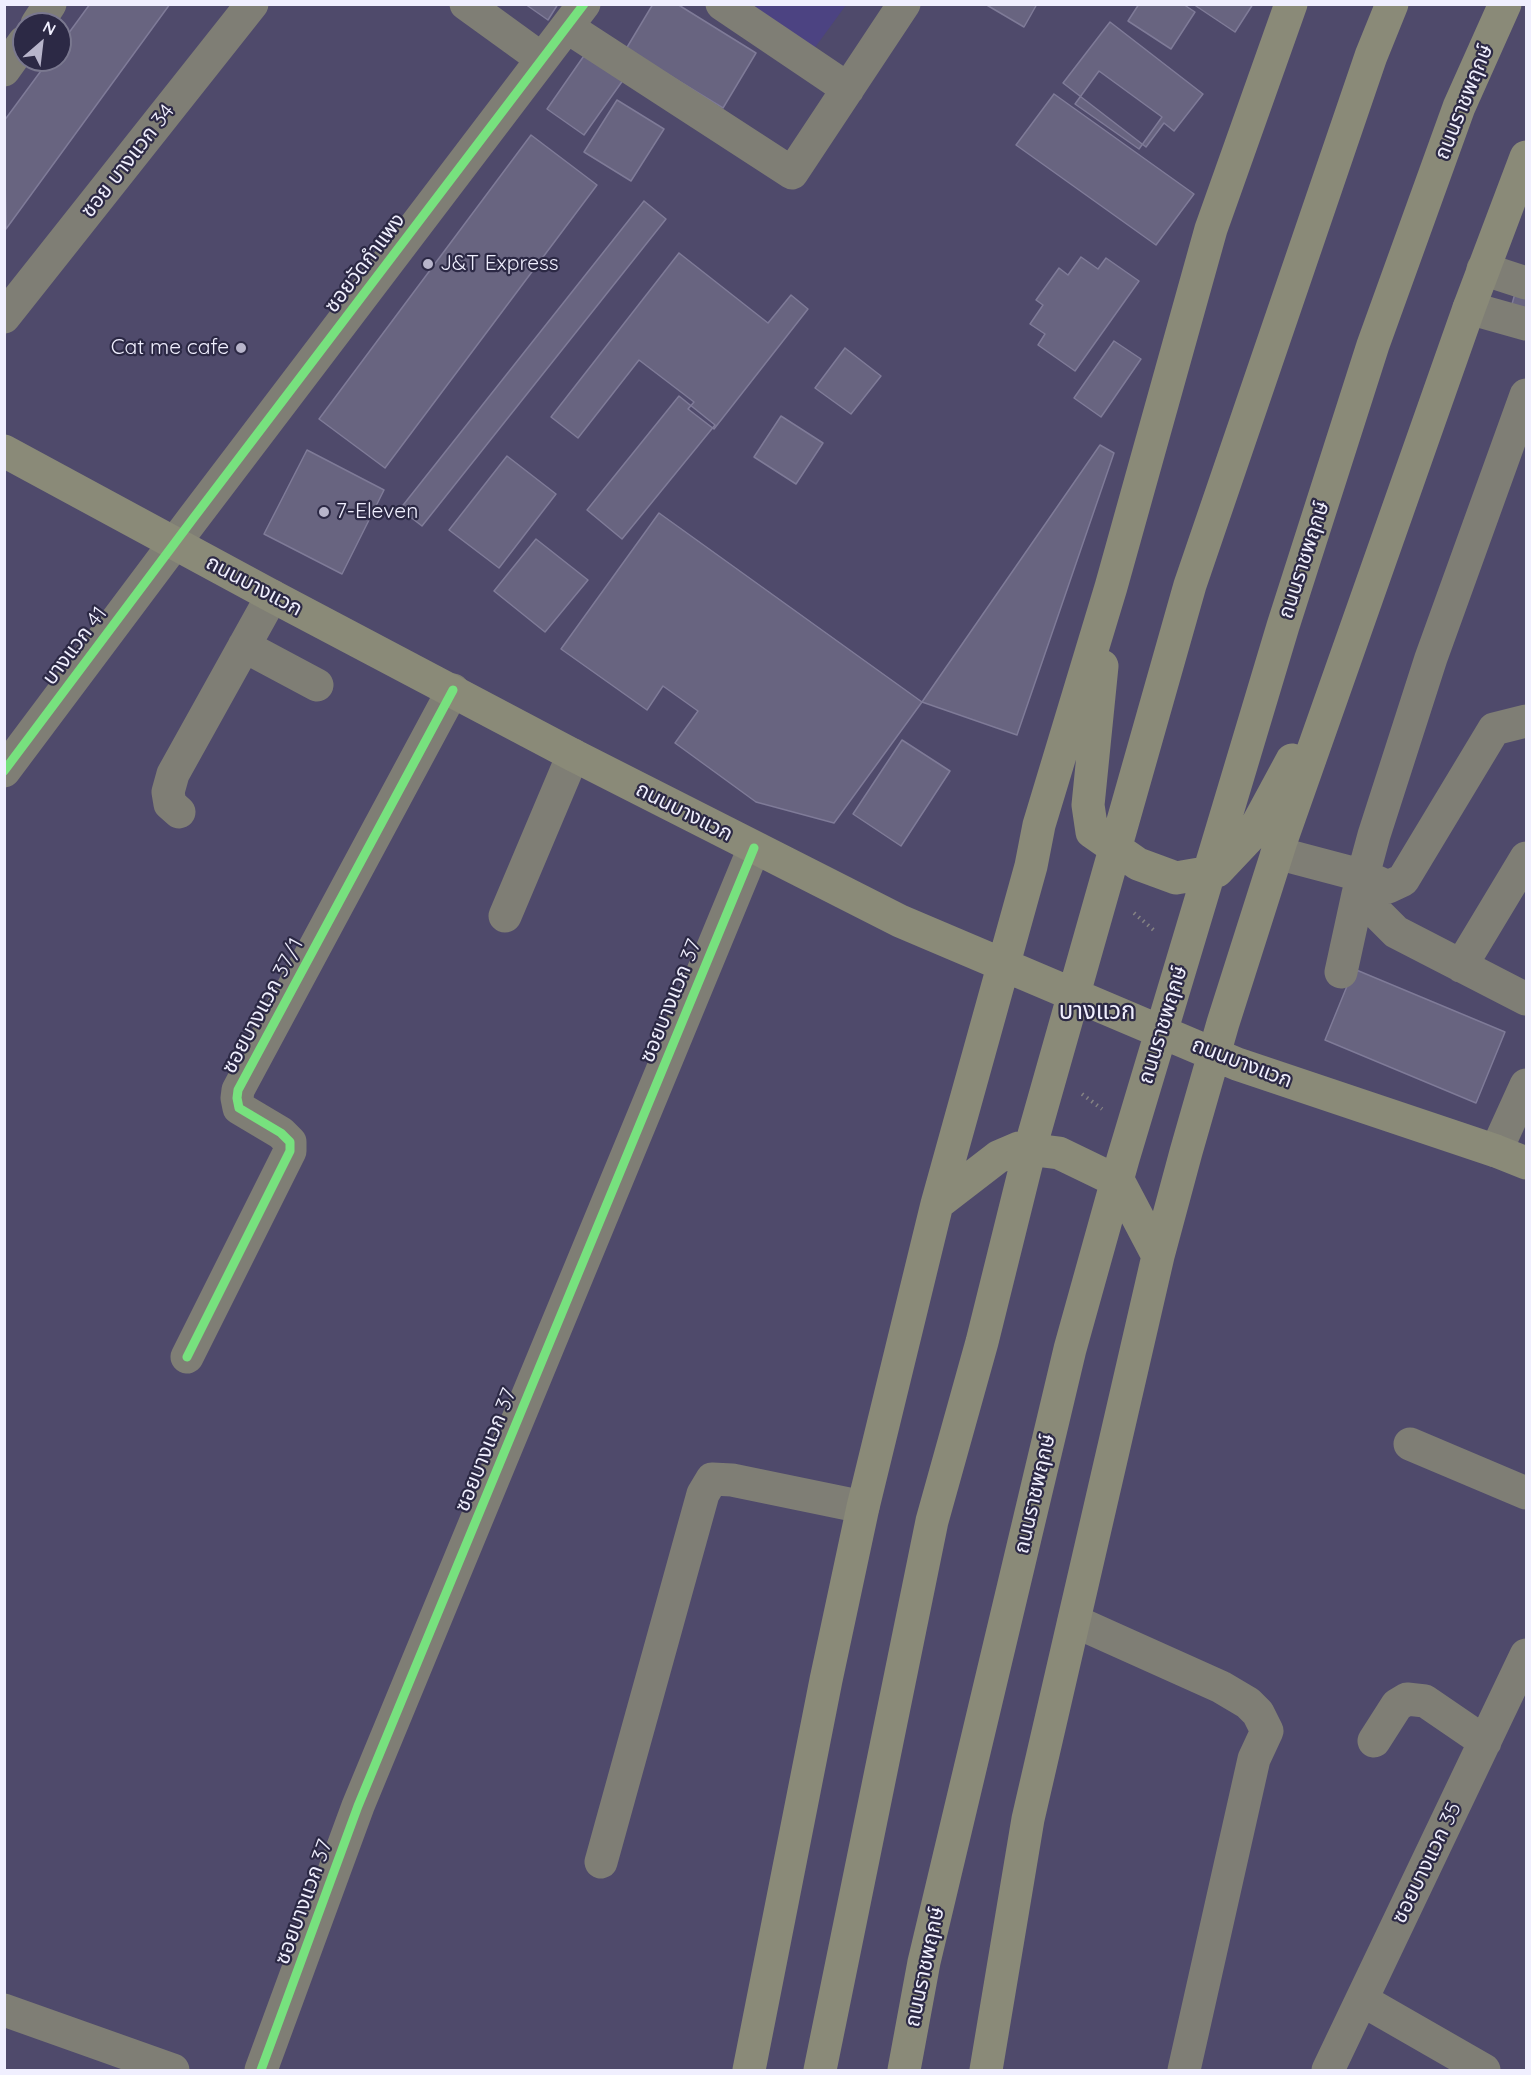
<!DOCTYPE html>
<html>
<head>
<meta charset="utf-8">
<style>
  body { margin:0 }
  #map { position:relative; width:1531px; height:2075px; overflow:hidden; background:#4f4a6b; font-family:Quicksand,sans-serif }
  canvas { display:block }
  .frame { position:absolute; inset:0; border:6px solid #f0effe; pointer-events:none }
  .north { position:absolute; left:12px; top:12px; width:60px; height:60px; box-sizing:border-box; background:#2c2945; border:2px solid #7a788f; border-radius:50%; rotate:28deg; font-size:16px; font-weight:700; line-height:24px; text-align:center; color:#f0effe }
  .north::after { content:''; display:block; margin:auto; width:21px; height:27px; background:#b8b5cb; clip-path:polygon(50% 0,100% 100%,50% 72%,0 100%) }
</style>
</head>
<body>
<div id="map">
<canvas width="1531" height="2075"></canvas>
<div class="frame"></div>
<div class="north">N</div>
</div>
<script>
const context = document.querySelector('canvas').getContext('2d');
context.lineJoin = 'round';
function fillPath(path, color) { context.fillStyle = color; context.fill(path, 'evenodd'); }
const toPath = rows => new Path2D(rows.map(r => 'M' + r).join(''));
function stroke(path, color, width, dash) { context.strokeStyle = color; context.lineWidth = width; context.lineCap = dash ? 'butt' : 'round'; context.setLineDash(dash || []); context.stroke(path); }
function drawText(font, color, halo, rows, align = 'center') {
  context.font = font + ' Quicksand,"Noto Sans Thai",sans-serif'; context.lineWidth = 4.5; context.setLineDash([]); context.textBaseline = 'middle'; context.strokeStyle = halo; context.fillStyle = color; for (const [text, x, y, turn = 0] of rows) {
    context.save(); context.translate(x, y); context.rotate((+turn || 0) * Math.PI / 180); context.textAlign = isNaN(turn) ? turn : align; if (halo) context.strokeText(text, 0, 0); context.fillText(text, 0, 0); context.restore();
  }
}
fillPath(toPath([
  [743,5,846,5,811,53]
]), '#4c4382');
const building = toPath([
  [90,4,170,4,6,229,4,121,49,60,60,60,60,45,90,4],
  [525,4,558,4,548,20,525,4],
  [653,4,677,4,756,53,723,108,626,49,653,4],
  [985,4,1037,4,1024,27,985,4],
  [1139,4,1183,4,1195,12,1171,49,1128,21,1139,4],
  [1193,4,1253,4,1235,32,1193,4],
  [1110,22,1203,94,1174,131,1164,123,1146,147,1063,83,1110,22],
  [588,50,626,76,584,135,547,109,588,50],
  [1099,71,1162,117,1139,149,1075,104,1099,71],
  [1054,94,1194,194,1156,245,1016,145,1054,94],
  [617,100,664,129,631,181,584,152,617,100],
  [531,135,597,185,385,468,319,419,531,135],
  [644,201,666,219,422,526,400,509,644,201],
  [679,253,768,323,791,295,808,309,714,429,688,409,694,402,639,360,578,438,551,417,679,253],
  [1081,257,1098,269,1106,258,1139,281,1075,371,1038,345,1045,334,1030,324,1043,305,1036,300,1059,268,1068,275,1081,257],
  [1516,290,1526,293,1526,316,1510,311,1516,290],
  [1114,341,1141,359,1101,417,1074,398,1114,341],
  [845,348,881,376,851,414,815,388,845,348],
  [679,396,715,425,622,539,587,510,679,396],
  [781,416,823,443,796,484,754,457,781,416],
  [1100,445,1114,453,1017,735,922,702,1100,445],
  [307,450,384,490,342,574,264,534,307,450],
  [507,456,556,494,499,568,449,530,507,456],
  [659,513,922,702,834,823,756,802,675,743,698,711,663,686,647,710,561,649,659,513],
  [536,539,588,580,545,632,494,591,536,539],
  [902,740,950,771,901,846,853,814,902,740],
  [1354,969,1505,1032,1476,1103,1325,1040,1354,969]
]);
fillPath(building, '#686480');
stroke(building, '#7f7b98', 1.5);
stroke(toPath([
  [1134,913,1156,932],
  [1082,1094,1102,1109]
]), '#858383', 4, [1.5, 4.5]);
stroke(toPath([
  [466,4,542,59],
  [722,4,848,89],
  [37,24,50,4],
  [567,27,792,173,904,4],
  [4,70,24,42],
  [1483,269,1526,283],
  [1469,308,1526,324],
  [4,317,252,4],
  [244,646,317,685],
  [4,771,192,520,584,4],
  [179,812,170,804,168,792,173,774,272,596],
  [1277,853,1364,876,1388,887,1403,880,1494,729,1526,721],
  [1358,894,1396,932,1526,999],
  [505,916,573,755],
  [1461,966,1526,858],
  [1341,972,1358,894,1374,835,1431,658,1526,395],
  [1496,1151,1526,1085],
  [187,1357,290,1151,290,1142,281,1133,239,1108,237,1098,238,1090,453,690],
  [1410,1444,1526,1493],
  [1074,1621,1221,1687,1248,1703,1258,1713,1267,1731,1254,1759,1184,2070],
  [1374,1741,1397,1705,1407,1699,1425,1701,1485,1742],
  [601,1862,703,1494,712,1479,732,1480,863,1507],
  [1362,2000,1484,2070],
  [4,2010,173,2070],
  [261,2070,358,1806,754,848],
  [1328,2070,1526,1655]
]), '#7f7e75', 33);
stroke(toPath([
  [4,451,272,596,573,755,900,921,1237,1064,1496,1151,1526,1163],
  [1102,666,1088,805,1092,832,1138,864,1176,878,1217,871,1252,834,1292,760],
  [937,1204,998,1157,1019,1148,1059,1153,1119,1182,1158,1256],
  [749,2070,826,1680,863,1507,937,1204,1031,866,1039,825,1111,587,1211,229,1291,4],
  [820,2070,932,1521,982,1342,1031,1145,1190,585,1371,56,1392,4],
  [904,2070,924,1962,1070,1349,1123,1159,1283,626,1373,345,1459,107,1505,4],
  [986,2070,1028,1819,1158,1256,1186,1152,1223,1023,1281,841,1469,308,1526,157]
]), '#8a8a78', 33);
stroke(toPath([
  [4,771,192,520,584,4],
  [187,1357,290,1151,290,1142,281,1133,239,1108,237,1098,238,1090,453,690],
  [261,2070,358,1806,754,848]
]), '#77e17e', 9);
for (const [x, y, r, color] of [
  [428,264,6,"#b8b5cb"],
  [241,348,6,"#b8b5cb"],
  [324,512,6,"#b8b5cb"]
]) { const dot = new Path2D(); dot.arc(x, y, r, 0, 2 * Math.PI); context.fillStyle = color; context.fill(dot); stroke(dot, '#2c2945', 2); }
drawText('21px', '#f0effe', '#2c2945', [
  ["ถนนราชพฤกษ์",1464,102,-68],
  ["ซอย บางแวก 34",128,161,-52],
  ["ซอยวัดกำแพง",365,263,-53],
  ["ถนนราชพฤกษ์",1304,560,-72],
  ["ถนนบางแวก",254,586,28],
  ["บางแวก 41",75,646,-53],
  ["ถนนบางแวก",684,812,27],
  ["ซอยบางแวก 37",671,1001,-68],
  ["ซอยบางแวก 37/1",263,1006,-62],
  ["ถนนราชพฤกษ์",1163,1025,-73],
  ["ถนนบางแวก",1242,1063,21],
  ["ซอยบางแวก 37",486,1450,-68],
  ["ถนนราชพฤกษ์",1035,1494,-77],
  ["ซอยบางแวก 35",1427,1863,-64],
  ["ซอยบางแวก 37",304,1902,-70],
  ["ถนนราชพฤกษ์",925,1967,-78]
]);
drawText('21px', '#f0effe', '#2c2945', [
  ["J&T Express",440,264],
  ["Cat me cafe",229,348,"right"],
  ["7-Eleven",336,512]
], 'left');
drawText('24px', '#f0effe', '#2c2945', [
  ["บางแวก",1097,1012]
]);
</script>
</body>
</html>
